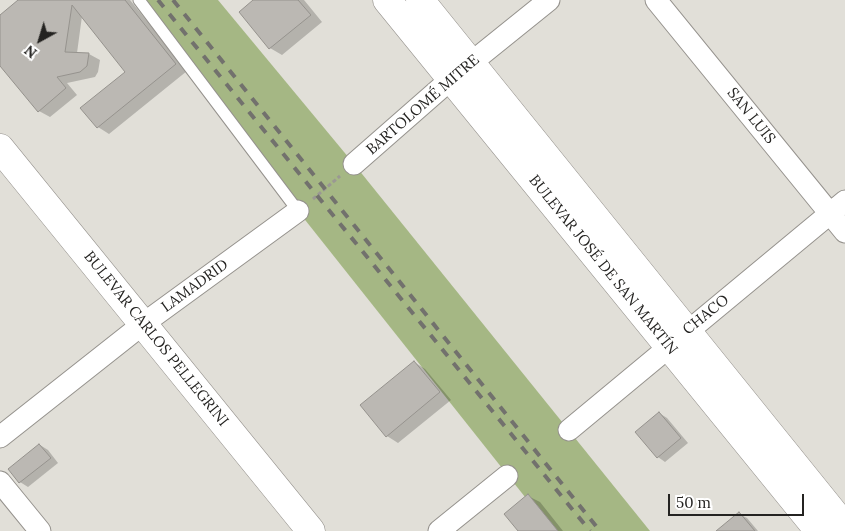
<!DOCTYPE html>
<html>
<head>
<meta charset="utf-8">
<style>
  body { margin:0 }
  #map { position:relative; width:845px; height:531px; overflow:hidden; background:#e1dfd8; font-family:Lora,serif }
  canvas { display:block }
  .north { position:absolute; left:15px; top:15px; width:50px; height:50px; -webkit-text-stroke:4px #fff; paint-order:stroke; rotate:219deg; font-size:14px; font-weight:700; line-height:20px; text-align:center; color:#242321 }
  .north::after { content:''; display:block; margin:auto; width:18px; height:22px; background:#242321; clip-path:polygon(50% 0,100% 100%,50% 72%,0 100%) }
  .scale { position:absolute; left:668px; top:494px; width:136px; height:22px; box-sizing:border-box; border:2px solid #242321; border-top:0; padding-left:6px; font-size:15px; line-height:18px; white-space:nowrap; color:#242321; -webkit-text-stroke:4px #fff; paint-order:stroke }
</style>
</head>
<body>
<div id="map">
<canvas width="845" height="531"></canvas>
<div class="north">N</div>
<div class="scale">50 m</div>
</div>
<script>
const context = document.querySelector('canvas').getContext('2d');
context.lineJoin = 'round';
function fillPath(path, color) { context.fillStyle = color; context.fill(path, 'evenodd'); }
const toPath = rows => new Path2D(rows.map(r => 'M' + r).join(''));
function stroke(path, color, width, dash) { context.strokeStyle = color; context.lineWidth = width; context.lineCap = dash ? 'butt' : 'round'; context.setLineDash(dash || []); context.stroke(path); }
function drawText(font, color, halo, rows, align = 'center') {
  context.font = font + ' Lora,serif'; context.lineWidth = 4; context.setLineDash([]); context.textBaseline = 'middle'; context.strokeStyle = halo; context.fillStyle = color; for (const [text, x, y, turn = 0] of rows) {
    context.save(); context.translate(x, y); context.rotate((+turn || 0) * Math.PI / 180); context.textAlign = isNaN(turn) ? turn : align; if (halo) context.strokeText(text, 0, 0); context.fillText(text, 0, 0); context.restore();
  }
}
fillPath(toPath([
  [139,0,218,0,354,164,650,531,552,531,298,211]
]), '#a5b784');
fillPath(toPath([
  [20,0,130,0,187,71,109,134,98,127,127,72,82,16,77,53,89,54,100,60,98,72,95,77,67,83,77,95,50,117,39,111,0,64,0,16],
  [255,0,304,0,322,22,282,55,270,48,241,12],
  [414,362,425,369,451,400,398,443,387,436],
  [659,413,667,418,688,443,665,462,658,457],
  [40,445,48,450,58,463,28,487,20,482,10,469],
  [528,496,540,502,563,531,519,531],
  [739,514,747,518,758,531,718,531]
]), '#0003');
const building = toPath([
  [18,0,125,0,176,64,97,128,80,108,125,72,72,5,65,52,89,53,87,66,80,72,57,77,66,88,38,112,0,66,0,15,18,0],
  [253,0,298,0,311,15,269,49,239,12,253,0],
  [414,361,440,392,386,437,360,405,414,361],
  [659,412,681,438,657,458,635,432,659,412],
  [39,444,51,458,19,483,8,469,39,444],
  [528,494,558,531,518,531,504,514,528,494],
  [739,512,755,531,716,531,739,512]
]);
fillPath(building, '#bbb8b3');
stroke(building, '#95928d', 1);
const lane = toPath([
  [139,0,298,211]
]);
const street = toPath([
  [656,0,845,232],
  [354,164,451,79,549,0],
  [569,430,845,201],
  [0,437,143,324,298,211],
  [0,482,40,531],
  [439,531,507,476]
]);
const secondary = toPath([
  [387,0,819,531],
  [420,0,845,527],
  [0,148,311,531]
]);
stroke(lane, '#95928d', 13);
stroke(street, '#95928d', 23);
stroke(secondary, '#95928d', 29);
stroke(toPath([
  [313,199,340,176]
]), '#9a9893', 3, [4, 2.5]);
stroke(lane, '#fff', 11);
stroke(street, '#fff', 21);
stroke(secondary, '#fff', 28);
stroke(toPath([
  [158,0,590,531],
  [173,0,600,531]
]), '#72716d', 4, [9, 9]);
drawText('15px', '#242321', '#fff', [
  ["BARTOLOMÉ MITRE",423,105,-41],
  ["SAN LUIS",751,116,51],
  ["BULEVAR JOSÉ DE SAN MARTÍN",603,265,51],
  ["LAMADRID",195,286,-36],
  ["CHACO",706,315,-39],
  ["BULEVAR CARLOS PELLEGRINI",156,339,51]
]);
</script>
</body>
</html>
